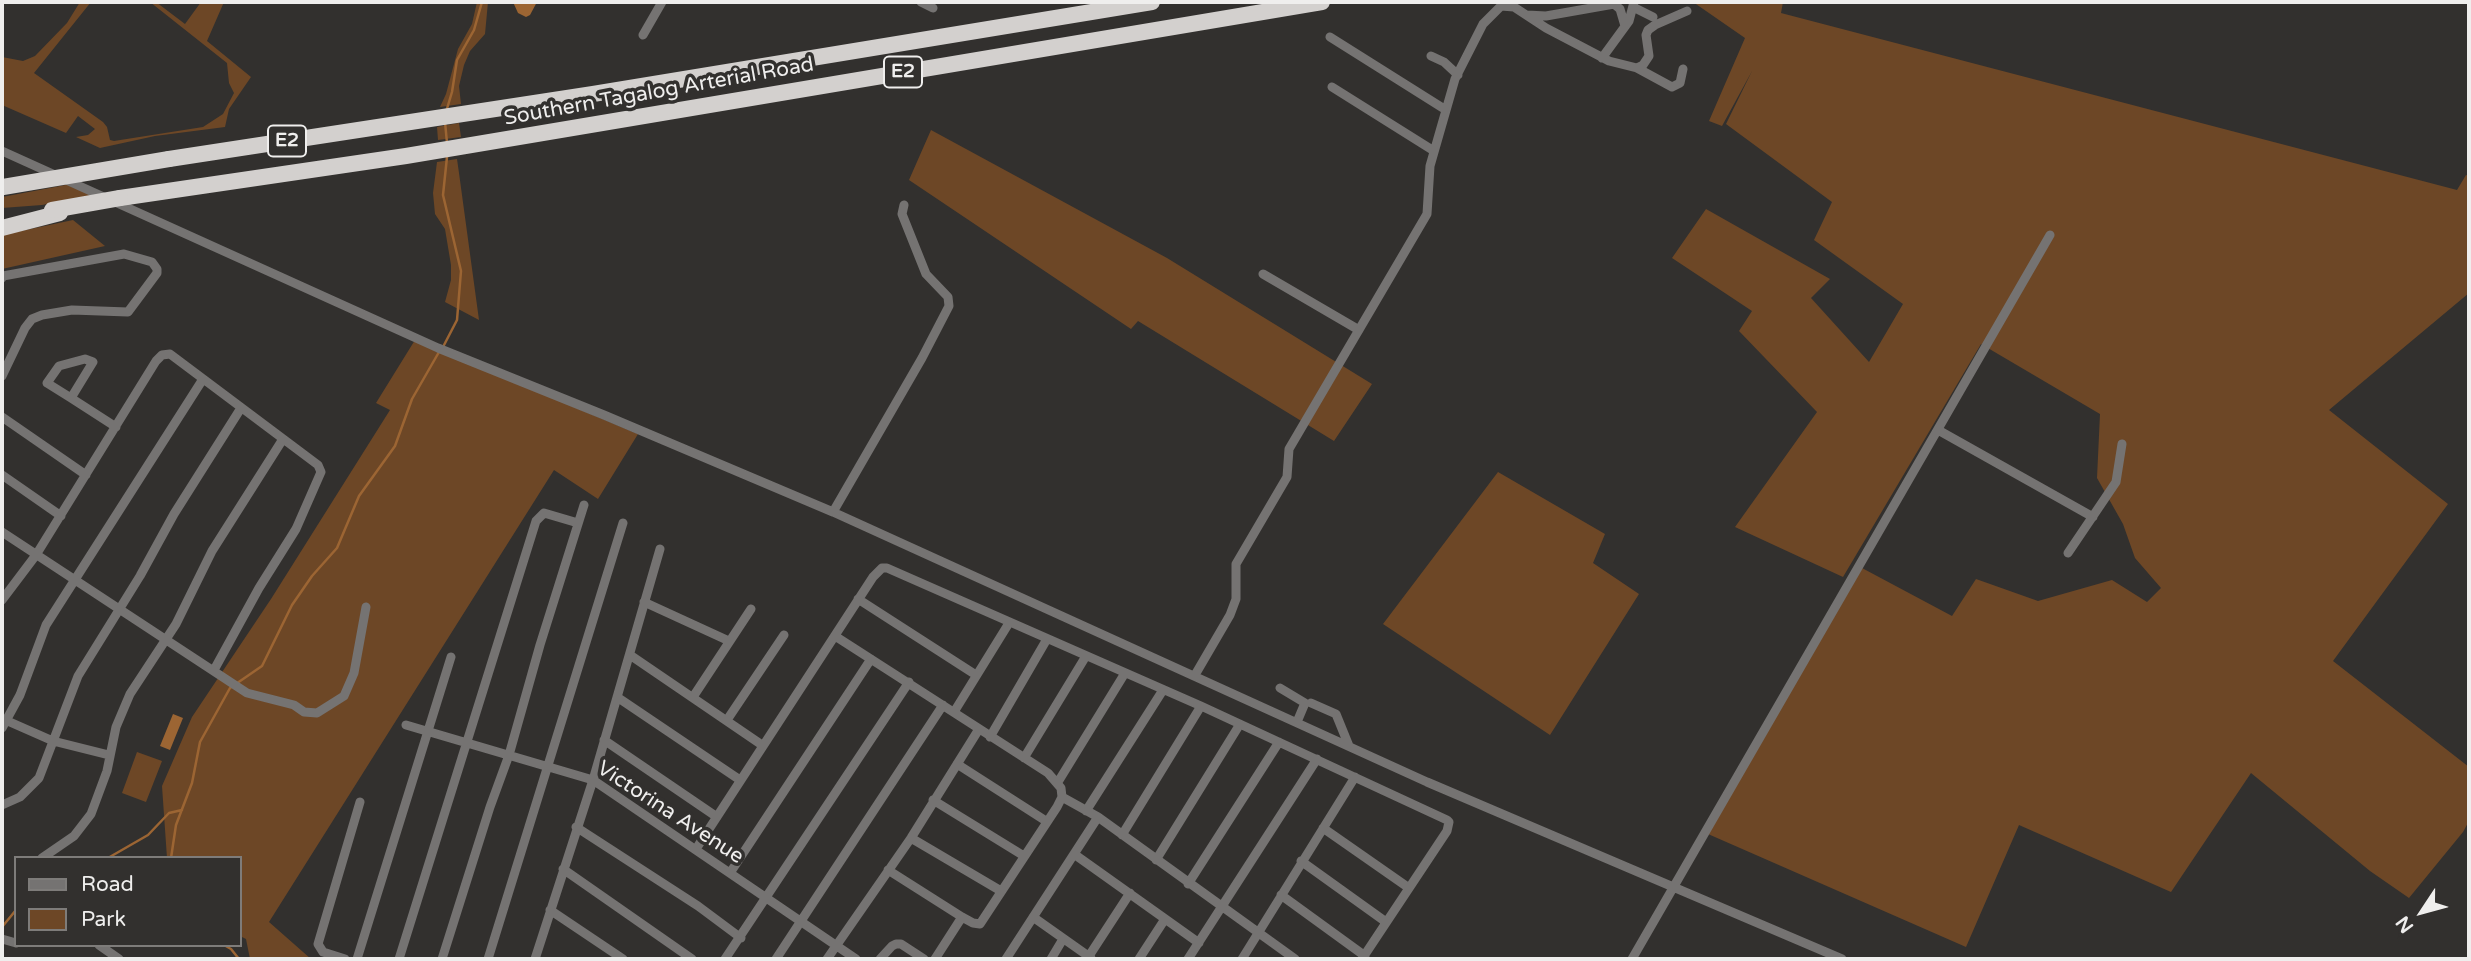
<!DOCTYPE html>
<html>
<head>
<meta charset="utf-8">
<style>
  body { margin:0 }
  #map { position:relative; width:2471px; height:961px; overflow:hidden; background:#32302e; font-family:"Varela Round",sans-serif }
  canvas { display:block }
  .frame { position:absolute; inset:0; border:4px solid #efeeed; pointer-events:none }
  .legend { position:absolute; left:14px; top:856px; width:228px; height:91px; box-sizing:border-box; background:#32302e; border:2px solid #7e7c7a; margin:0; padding:9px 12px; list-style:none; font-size:21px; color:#efeeed }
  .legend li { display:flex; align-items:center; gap:14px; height:35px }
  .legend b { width:35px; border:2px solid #7e7c7a }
  .north { position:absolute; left:2387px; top:877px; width:70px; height:70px; -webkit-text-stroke:5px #32302e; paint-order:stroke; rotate:234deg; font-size:19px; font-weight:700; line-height:28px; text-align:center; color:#efeeed }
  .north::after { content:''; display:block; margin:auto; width:24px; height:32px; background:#efeeed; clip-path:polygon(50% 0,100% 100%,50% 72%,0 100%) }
</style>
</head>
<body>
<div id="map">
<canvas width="2471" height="961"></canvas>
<div class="frame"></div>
<ul class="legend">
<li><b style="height:9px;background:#757372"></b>Road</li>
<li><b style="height:19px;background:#6d4726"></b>Park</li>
</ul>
<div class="north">N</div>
</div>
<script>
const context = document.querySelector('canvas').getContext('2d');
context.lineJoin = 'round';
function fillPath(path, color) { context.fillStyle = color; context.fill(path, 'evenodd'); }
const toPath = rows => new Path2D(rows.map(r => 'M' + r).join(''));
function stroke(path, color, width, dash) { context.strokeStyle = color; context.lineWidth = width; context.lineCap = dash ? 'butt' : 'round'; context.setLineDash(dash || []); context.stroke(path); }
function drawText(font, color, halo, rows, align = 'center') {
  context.font = font + ' "Varela Round",sans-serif'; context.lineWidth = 7; context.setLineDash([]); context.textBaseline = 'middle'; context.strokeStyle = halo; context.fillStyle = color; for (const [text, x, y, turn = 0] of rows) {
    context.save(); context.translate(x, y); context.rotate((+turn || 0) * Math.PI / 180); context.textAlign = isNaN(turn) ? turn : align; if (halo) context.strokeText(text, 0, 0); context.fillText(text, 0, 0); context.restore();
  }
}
fillPath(toPath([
  [80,2,91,2,34,73,103,122,107,127,110,140,114,141,203,127,223,114,234,93,229,83,227,63,150,2,156,2,185,24,201,2,224,2,207,41,251,77,229,109,225,127,155,136,100,148,76,137,88,135,95,129,78,116,66,133,2,105,2,57,23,61,35,56,67,23],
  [477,2,488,2,485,34,470,51,464,65,459,86,461,104,440,107,446,94,458,49,472,24],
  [1693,2,1783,2,1781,13,2457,190,2466,175,2469,176,2469,293,2329,410,2448,504,2333,661,2469,767,2469,821,2463,832,2409,898,2370,871,2251,773,2171,892,2019,825,1966,947,1708,834,1862,568,1952,616,1976,579,2038,601,2112,580,2147,602,2161,588,2135,558,2123,524,2097,478,2100,414,1981,344,1843,577,1735,527,1817,412,1739,331,1752,311,1672,258,1706,209,1830,279,1811,298,1869,362,1903,304,1814,240,1832,202,1726,124,1752,71,1722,126,1709,121,1745,38],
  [459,123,461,137,438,140,437,127],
  [931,130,1167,258,1372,384,1334,441,1138,321,1131,329,909,180],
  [457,159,459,173,479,320,445,302,451,280,451,265,445,229,435,214,433,193,437,162],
  [71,184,93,195,42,205,2,208,2,197],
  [73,220,105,246,2,269,2,235],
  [415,340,638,434,598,499,554,470,269,922,311,959,250,959,246,939,240,936,240,858,167,858,162,786,192,717,271,599,390,410,376,403],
  [1498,472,1605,534,1593,563,1639,594,1550,735,1383,624],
  [137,752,162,761,146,802,122,793]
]), '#6d4726');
fillPath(toPath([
  [513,2,537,2,530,15,526,17,518,13],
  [173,714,183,718,170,750,160,746]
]), '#9c6533');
stroke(toPath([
  [446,112,452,92,457,60,474,30,482,2],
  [445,122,447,143],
  [443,347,457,320,461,271,443,195,447,157],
  [108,858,148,835,169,813,182,810],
  [171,858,176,825,192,783,200,742,230,688,262,666,292,605,312,576,337,548,359,496,395,446,412,399,439,352],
  [2,927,16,910],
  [224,945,231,949,239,959]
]), '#9c6533', 2.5);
stroke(toPath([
  [921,2,933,8],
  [1633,7,1653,17],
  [1527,15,1546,16,1614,4,1620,9,1625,26],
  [643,35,662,2],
  [1330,37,1446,110],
  [1431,56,1444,62,1458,75],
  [1602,58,1629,21,1634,2],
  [1637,68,1672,87,1680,83,1683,69],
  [1332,87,1434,151],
  [2,151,438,348,604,415,833,512,1427,782,1842,959],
  [1263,274,1359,330],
  [2,278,3,276,124,254,152,262,157,269,157,273,128,312,72,310,42,315,32,319,25,328,2,376],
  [71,398,93,362,85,359,59,366,47,383,71,398,116,427],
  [2,417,86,475],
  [1938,430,2093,517],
  [2,475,61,516],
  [833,512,922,358,949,306,948,297,926,274,902,214,904,205],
  [2,532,247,693,294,705,304,712,317,713,344,696,354,673,366,607],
  [2068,553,2116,482,2122,444],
  [858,599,976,675],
  [2,600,36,555,156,361,162,355,170,354,318,465,321,472,296,529,259,588,214,670],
  [644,602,729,641],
  [835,636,1048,773,1061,788,1062,797,1057,807,980,924,973,923,962,917,888,870],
  [630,655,762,745],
  [1195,675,1230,615,1236,599,1236,564,1287,477,1289,449,1427,214,1430,166,1455,79,1483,24,1501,6,1514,7,1546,28,1609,61,1637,68,1643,65,1649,56,1646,35,1648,30,1655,25,1687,11],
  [1280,688,1305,703,1297,722],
  [617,697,740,780],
  [693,697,751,609],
  [1311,703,1336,714,1349,746],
  [954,712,1009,623],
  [3,719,53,741,109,755],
  [727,720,784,635],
  [406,725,593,780,856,959],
  [2,728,20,695,46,625,203,379],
  [990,737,1047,639],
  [604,740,717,817],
  [1024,758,1086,656],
  [957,764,1046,821],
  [1058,782,1125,673],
  [1062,797,1098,817,1295,959],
  [933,800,1024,856],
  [2,805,20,797,39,778,78,676,140,576,174,514,241,408],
  [1086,811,1163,690],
  [576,827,698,906,741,938],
  [1323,828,1409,888],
  [1122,835,1201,706],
  [911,838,1001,891],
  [696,849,873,577,882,568,887,568,1201,706,1447,820,1449,822,1447,831,1362,959],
  [1074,854,1199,943],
  [42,858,74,836,91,814,107,771,116,727,130,694,176,624,212,551,283,439],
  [1156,860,1240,724],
  [1301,861,1386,922],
  [563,869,692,959],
  [730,873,871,659],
  [1188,884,1279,742],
  [1281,895,1365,956],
  [550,910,623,959],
  [1033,917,1091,958],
  [2,939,16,943],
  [99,945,119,959],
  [1089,956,1130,893],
  [345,959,323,952,318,944,360,802],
  [357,959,451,657],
  [399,959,536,521,544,513,578,523],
  [442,959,490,807,509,755,540,645,584,505],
  [488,959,623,523],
  [535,959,593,780,660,549],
  [725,959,909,682],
  [776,959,943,705],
  [827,959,911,838,979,729],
  [880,959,892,946,896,944,901,944,924,959],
  [935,959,962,917],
  [1006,959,1098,817],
  [1051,959,1063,939],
  [1139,959,1165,919],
  [1188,959,1317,759],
  [1242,959,1355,777],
  [1632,959,2050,235]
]), '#757372', 9);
stroke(toPath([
  [169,159,593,94,1152,2],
  [120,198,406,156,1322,2],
  [2,228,60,213]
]), '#d3d0ce', 16);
stroke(toPath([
  [3,187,169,159],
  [52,210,120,198]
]), '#d3d0ce', 16);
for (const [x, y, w] of [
  [903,72,38],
  [287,141,38]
]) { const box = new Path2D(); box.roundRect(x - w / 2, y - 15.5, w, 31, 5); context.fillStyle = '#32302e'; context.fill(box); stroke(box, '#efeeed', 2); }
drawText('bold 19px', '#efeeed', null, [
  ["E2",903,72],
  ["E2",287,141]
]);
drawText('21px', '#efeeed', '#32302e', [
  ["Southern Tagalog Arterial Road",659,92,-10],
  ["Victorina Avenue",670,813,33]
]);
</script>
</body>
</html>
